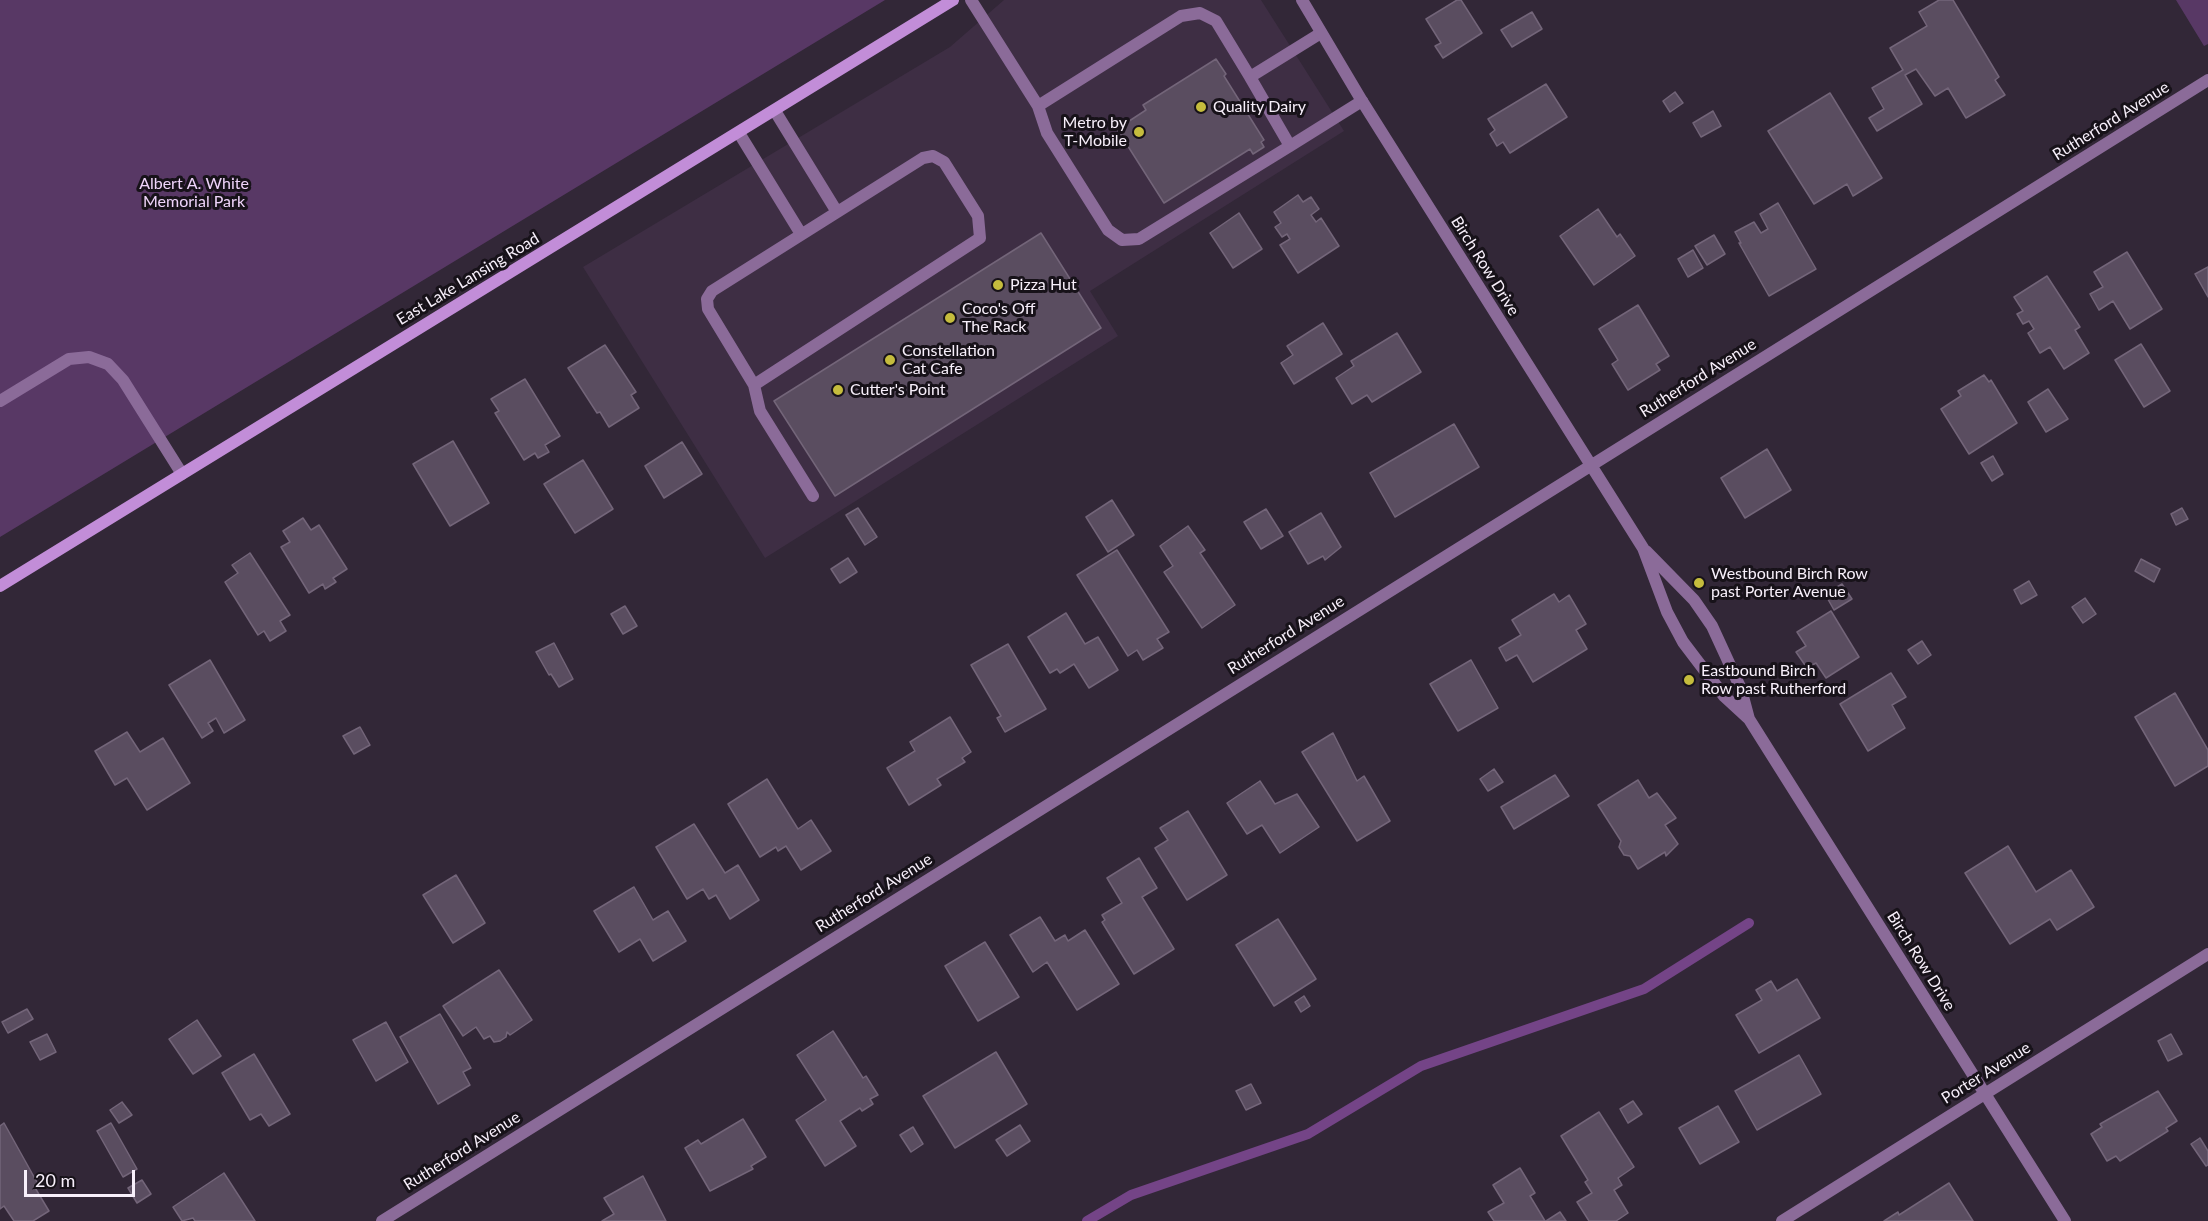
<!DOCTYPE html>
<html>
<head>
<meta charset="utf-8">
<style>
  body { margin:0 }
  #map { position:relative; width:2208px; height:1221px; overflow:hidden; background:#322737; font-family:Lato,sans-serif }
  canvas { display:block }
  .scale { position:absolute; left:24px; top:1170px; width:111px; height:27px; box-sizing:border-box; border:3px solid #f8f0fb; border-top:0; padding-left:8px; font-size:18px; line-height:21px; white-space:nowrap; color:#f8f0fb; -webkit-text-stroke:4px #171219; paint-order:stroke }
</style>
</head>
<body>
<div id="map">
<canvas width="2208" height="1221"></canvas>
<div class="scale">20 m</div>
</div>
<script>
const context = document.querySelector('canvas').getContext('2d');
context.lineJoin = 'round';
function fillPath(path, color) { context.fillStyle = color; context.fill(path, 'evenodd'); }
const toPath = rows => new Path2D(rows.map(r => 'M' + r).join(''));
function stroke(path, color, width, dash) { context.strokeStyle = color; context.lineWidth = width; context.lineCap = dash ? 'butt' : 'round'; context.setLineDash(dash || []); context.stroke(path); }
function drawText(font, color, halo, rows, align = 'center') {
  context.font = font + ' Lato,sans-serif'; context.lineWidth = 6; context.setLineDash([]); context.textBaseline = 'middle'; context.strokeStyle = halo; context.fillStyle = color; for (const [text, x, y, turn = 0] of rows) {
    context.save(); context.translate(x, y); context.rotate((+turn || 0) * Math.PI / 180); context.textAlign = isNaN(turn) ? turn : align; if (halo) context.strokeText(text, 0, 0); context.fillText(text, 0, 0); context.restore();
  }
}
fillPath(toPath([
  [1004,0,1261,0,1344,131,1090,291,1118,336,765,558,583,267,950,47]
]), '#3e2e44');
fillPath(toPath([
  [0,0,885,0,0,537],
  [2176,0,2208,0,2208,44,2204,46]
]), '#583865');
stroke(toPath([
  [1087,1221,1131,1195,1308,1134,1421,1066,1644,989,1749,923]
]), '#744487', 10);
const building = toPath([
  [1457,0,1461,0,1482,33,1443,58,1435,46,1441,43,1426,19,1457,0],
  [1939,0,1953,0,1999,77,1995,80,2005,95,1966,118,1948,88,1935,96,1916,69,1905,75,1922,104,1877,131,1869,118,1884,109,1872,88,1903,70,1890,48,1927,26,1919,12,1939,0],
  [1532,12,1542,29,1512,47,1501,30,1532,12],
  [1216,59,1226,74,1224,76,1264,140,1261,142,1264,147,1253,154,1250,149,1164,203,1117,129,1146,110,1143,105,1216,59],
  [1546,84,1567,117,1510,153,1503,142,1497,146,1490,134,1495,130,1488,119,1546,84],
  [1675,92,1683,103,1670,112,1663,101,1675,92],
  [1830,93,1882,178,1853,196,1847,184,1814,204,1768,131,1830,93],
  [1713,111,1721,126,1701,137,1693,123,1713,111],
  [1298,195,1303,202,1311,197,1319,209,1311,215,1316,222,1321,218,1339,246,1298,273,1280,245,1290,239,1287,234,1282,237,1275,227,1281,223,1274,212,1298,195],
  [1778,203,1816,269,1769,296,1739,243,1741,243,1735,232,1754,222,1761,233,1768,229,1760,214,1778,203],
  [1598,209,1617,237,1620,234,1635,256,1594,285,1560,236,1598,209],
  [1239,213,1262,249,1233,268,1210,233,1239,213],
  [1041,233,1101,328,835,496,774,401,1041,233],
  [1714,235,1725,254,1707,265,1695,246,1714,235],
  [1693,250,1703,268,1688,277,1678,259,1693,250],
  [2127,252,2162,309,2130,329,2113,301,2099,310,2090,294,2103,287,2094,272,2127,252],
  [2208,267,2208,297,2195,274,2208,267],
  [2047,276,2080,327,2075,330,2089,353,2064,369,2050,347,2040,353,2028,333,2034,329,2029,321,2023,324,2017,314,2023,311,2014,297,2047,276],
  [1638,305,1669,356,1656,364,1660,370,1628,390,1612,364,1618,360,1599,329,1638,305],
  [1323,323,1342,354,1294,384,1281,363,1293,355,1287,346,1323,323],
  [1397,333,1421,372,1372,402,1367,395,1352,404,1336,378,1354,366,1351,361,1397,333],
  [2141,344,2170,391,2144,407,2115,360,2141,344],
  [605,345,636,392,631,395,639,408,609,427,600,412,597,413,568,368,605,345],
  [1984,375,1989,382,1991,380,2017,423,1969,454,1941,409,1961,396,1958,391,1984,375],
  [525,379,560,436,545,445,549,452,538,458,535,453,524,460,495,413,499,411,491,399,525,379],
  [2048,389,2068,419,2046,432,2028,402,2048,389],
  [1454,424,1479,467,1395,517,1370,473,1454,424],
  [453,441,489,503,450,526,413,464,453,441],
  [682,442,702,474,664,498,645,466,682,442],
  [1767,449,1791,490,1745,518,1721,478,1767,449],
  [1993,456,2003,474,1992,481,1981,463,1993,456],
  [583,460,613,509,575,533,544,484,583,460],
  [1112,500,1134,535,1108,552,1086,517,1112,500],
  [858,508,877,537,865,545,846,515,858,508],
  [2182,508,2188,519,2176,525,2171,514,2182,508],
  [1266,509,1283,536,1261,549,1244,522,1266,509],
  [1321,513,1341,547,1325,560,1323,556,1308,564,1289,532,1321,513],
  [303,518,311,530,319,525,347,569,333,578,336,582,325,589,323,584,309,593,281,547,290,542,283,531,303,518],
  [1188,526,1205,550,1200,553,1235,605,1202,628,1164,572,1173,566,1160,546,1188,526],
  [1117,550,1169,632,1157,639,1163,648,1143,660,1137,650,1128,656,1077,575,1117,550],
  [250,553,290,615,280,621,286,631,270,641,264,631,258,635,225,582,238,573,232,565,250,553],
  [848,558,857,572,840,583,831,569,848,558],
  [2141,559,2160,569,2154,582,2135,571,2141,559],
  [2029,581,2037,595,2021,604,2014,590,2029,581],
  [1842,584,1852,599,1834,610,1825,594,1842,584],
  [1554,594,1559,602,1569,595,1586,624,1576,630,1587,649,1533,682,1517,655,1506,661,1499,648,1521,635,1512,620,1554,594],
  [2085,598,2096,614,2083,623,2072,607,2085,598],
  [625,606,637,626,623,634,611,614,625,606],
  [1831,611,1859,657,1826,678,1816,663,1807,668,1796,652,1806,646,1797,632,1831,611],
  [1066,613,1085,644,1098,637,1118,670,1089,688,1074,664,1060,673,1057,669,1050,673,1028,637,1066,613],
  [1922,641,1931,655,1918,664,1908,650,1922,641],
  [554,643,573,679,559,687,551,674,549,675,536,652,554,643],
  [1008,644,1046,709,1005,732,997,718,1001,716,971,665,1008,644],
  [210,660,245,720,224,733,216,718,208,723,213,731,202,738,169,685,210,660],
  [1471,660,1498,708,1458,731,1430,684,1471,660],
  [1891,673,1906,697,1892,705,1905,728,1868,751,1840,704,1891,673],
  [2175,693,2208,750,2208,766,2175,786,2135,717,2175,693],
  [950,717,971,752,962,758,965,762,937,779,941,785,909,805,887,768,915,751,910,742,950,717],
  [360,727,370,745,354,754,343,736,360,727],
  [127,732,140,752,163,738,190,783,147,810,127,778,115,785,95,751,127,732],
  [1333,733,1357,781,1364,776,1390,821,1357,841,1302,752,1333,733],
  [1494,769,1503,782,1488,791,1480,779,1494,769],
  [1555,775,1569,796,1514,829,1501,807,1555,775],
  [767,779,798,829,811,820,831,851,801,870,786,846,778,851,776,847,760,857,728,804,767,779],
  [1638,780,1649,798,1657,793,1676,818,1665,825,1678,844,1666,856,1665,852,1638,869,1630,856,1624,855,1619,847,1621,841,1598,805,1638,780],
  [1260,781,1275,804,1297,794,1319,827,1280,853,1262,825,1247,834,1227,803,1260,781],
  [1188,811,1227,875,1187,900,1155,848,1168,840,1160,828,1188,811],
  [694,824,725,873,738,865,759,900,730,919,716,895,709,899,703,889,687,899,656,847,694,824],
  [2008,846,2036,892,2071,870,2094,907,2057,930,2050,919,2010,944,1965,873,2008,846],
  [1139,858,1157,888,1142,897,1174,949,1134,974,1102,922,1105,920,1102,915,1122,903,1107,878,1139,858],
  [456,875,485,923,453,943,423,895,456,875],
  [634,887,653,920,668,911,686,941,653,961,640,939,619,952,594,911,634,887],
  [1040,917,1055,941,1065,935,1068,941,1085,930,1119,984,1077,1010,1047,962,1033,972,1010,935,1040,917],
  [1278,919,1316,979,1274,1006,1236,945,1278,919],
  [985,942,1019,997,978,1021,945,966,985,942],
  [499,970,532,1020,510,1035,507,1032,506,1037,500,1041,494,1042,490,1036,484,1039,476,1027,463,1036,443,1006,499,970],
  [1797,979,1820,1018,1759,1053,1736,1015,1762,1000,1756,990,1771,981,1777,991,1797,979],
  [1304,996,1310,1006,1301,1012,1295,1002,1304,996],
  [27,1009,33,1019,8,1033,2,1022,27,1009],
  [440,1014,471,1068,463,1072,470,1085,438,1104,400,1037,440,1014],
  [197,1020,221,1056,193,1074,169,1039,197,1020],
  [386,1022,408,1062,376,1081,353,1040,386,1022],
  [833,1031,863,1078,866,1076,878,1095,870,1099,873,1104,862,1111,860,1108,840,1121,856,1146,825,1166,796,1120,826,1100,797,1055,833,1031],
  [47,1034,56,1052,40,1060,30,1042,47,1034],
  [2171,1034,2182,1054,2168,1061,2158,1041,2171,1034],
  [996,1052,1027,1104,955,1148,923,1096,996,1052],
  [254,1054,290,1114,269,1126,261,1114,250,1120,222,1073,254,1054],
  [1799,1055,1821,1094,1757,1130,1735,1091,1799,1055],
  [1251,1084,1261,1103,1246,1110,1236,1091,1251,1084],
  [2158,1091,2177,1121,2166,1128,2168,1131,2120,1161,2116,1156,2107,1161,2091,1134,2102,1127,2100,1124,2158,1091],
  [1633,1101,1642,1114,1628,1123,1620,1109,1633,1101],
  [122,1102,132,1115,119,1123,110,1110,122,1102],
  [1718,1106,1739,1142,1700,1164,1679,1128,1718,1106],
  [1599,1112,1634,1167,1618,1178,1622,1185,1614,1190,1628,1213,1616,1221,1589,1221,1577,1202,1592,1193,1585,1182,1588,1180,1561,1136,1599,1112],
  [743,1119,766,1157,751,1166,753,1169,710,1191,685,1148,698,1140,701,1144,743,1119],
  [4,1123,38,1184,34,1186,49,1211,33,1221,14,1221,4,1206,0,1209,0,1126,4,1123],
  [111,1123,137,1169,123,1177,97,1131,111,1123],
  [1020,1125,1030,1141,1007,1156,996,1140,1020,1125],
  [913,1127,923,1144,911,1152,900,1135,913,1127],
  [2200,1138,2208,1151,2208,1165,2206,1166,2191,1144,2200,1138],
  [1520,1168,1535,1193,1530,1196,1545,1221,1494,1221,1488,1212,1504,1203,1493,1185,1520,1168],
  [224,1173,255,1221,195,1221,193,1218,182,1221,173,1207,224,1173],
  [643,1176,666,1221,602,1221,614,1214,604,1198,643,1176],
  [142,1180,151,1194,137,1203,128,1188,142,1180],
  [1949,1183,1973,1221,1884,1221,1898,1212,1899,1215,1949,1183],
  [1560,1212,1566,1221,1546,1221,1560,1212]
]);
fillPath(building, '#5a4d60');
stroke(building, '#736579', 1.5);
stroke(toPath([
  [971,0,1038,106,1181,16,1200,13,1216,21,1250,77,1321,33],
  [1250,77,1290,146,1362,101],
  [1038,106,1047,133,1108,230,1122,240,1139,239,1290,146],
  [775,111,837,212],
  [739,133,801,234],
  [754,385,980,238,978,216,944,162,933,156,923,158,712,291,707,299,708,309,754,385,760,411,813,496],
  [0,401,69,359,89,357,108,364,123,380,182,474]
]), '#8b6b99', 12);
stroke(toPath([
  [1302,0,1362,101,1643,548,1667,612,1683,642,1724,696,1749,719],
  [1646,551,1694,600,1712,626,1741,689,1749,719,2065,1221],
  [382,1221,2208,80],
  [1782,1221,2208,954]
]), '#8b6b99', 12);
stroke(toPath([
  [0,586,953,0]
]), '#c28dd8', 12);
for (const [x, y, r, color] of [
  [1201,107,6,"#c5bc3d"],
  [1139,132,6,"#c5bc3d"],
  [998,285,6,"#c5bc3d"],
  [950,318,6,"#c5bc3d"],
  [890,360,6,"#c5bc3d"],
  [838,390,6,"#c5bc3d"],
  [1699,583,6,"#c5bc3d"],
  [1689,680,6,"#c5bc3d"]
]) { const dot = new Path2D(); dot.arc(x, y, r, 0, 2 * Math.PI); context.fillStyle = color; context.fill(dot); stroke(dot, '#171219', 2); }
drawText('16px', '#f8f0fb', '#171219', [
  ["Quality Dairy",1213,107],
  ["Metro by",1127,123,"right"],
  ["T-Mobile",1127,141,"right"],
  ["Pizza Hut",1010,285],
  ["Coco's Off",962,309],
  ["The Rack",962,327],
  ["Constellation",902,351],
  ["Cat Cafe",902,369],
  ["Cutter's Point",850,390],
  ["Westbound Birch Row",1711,574],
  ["past Porter Avenue",1711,592],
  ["Eastbound Birch",1701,671],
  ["Row past Rutherford",1701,689]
], 'left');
drawText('16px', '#f8f0fb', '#171219', [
  ["Rutherford Avenue",2111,121,-32],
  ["Birch Row Drive",1485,266,58],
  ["East Lake Lansing Road",468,279,-31],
  ["Rutherford Avenue",1698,378,-32],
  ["Rutherford Avenue",1286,635,-32],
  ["Rutherford Avenue",874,893,-32],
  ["Birch Row Drive",1921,961,58],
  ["Porter Avenue",1986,1073,-32],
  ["Rutherford Avenue",462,1151,-32]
]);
drawText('16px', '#efd4fa', '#171219', [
  ["Albert A. White",194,184],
  ["Memorial Park",194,202]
]);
</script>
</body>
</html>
